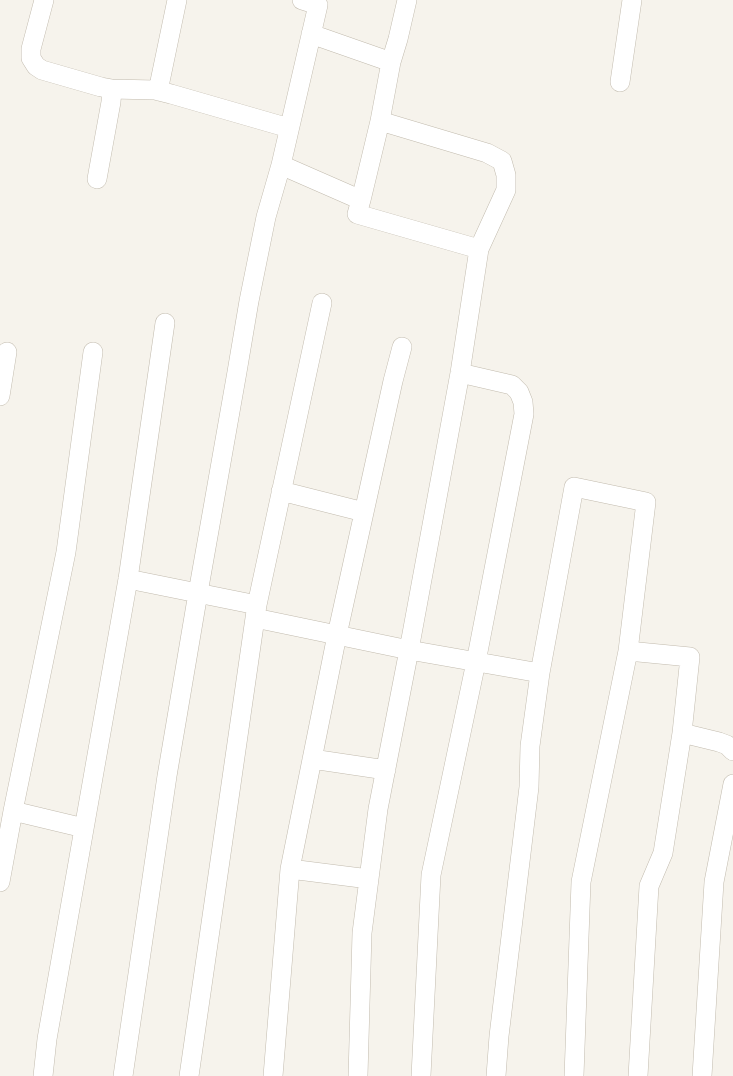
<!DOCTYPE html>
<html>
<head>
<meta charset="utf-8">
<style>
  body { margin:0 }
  canvas { display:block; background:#f6f3ec }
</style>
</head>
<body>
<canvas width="733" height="1076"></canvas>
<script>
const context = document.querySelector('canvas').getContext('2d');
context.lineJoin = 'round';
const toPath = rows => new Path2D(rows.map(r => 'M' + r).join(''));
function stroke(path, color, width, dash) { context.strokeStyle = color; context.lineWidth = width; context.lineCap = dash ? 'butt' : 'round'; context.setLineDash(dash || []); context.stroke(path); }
const minor = toPath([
  [44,0,31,49,31,58,36,66,42,70,101,87,112,89,155,90,171,94,289,128],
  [311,34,391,62],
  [620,82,632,0],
  [158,91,177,0],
  [380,121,487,153,502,161,506,175,506,190,479,249],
  [97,179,111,102,112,89],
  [361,200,380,121,391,62,398,39,407,0],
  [0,396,7,352],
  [281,491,364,512],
  [128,579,257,605,255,618,409,650,460,373,479,249,357,214,361,200,281,165,318,5,302,0],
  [257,605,322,303],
  [540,673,574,487,646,502,628,651],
  [682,733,719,742,727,745,733,751],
  [312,759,386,770],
  [13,811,84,828],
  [290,869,369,879],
  [0,882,13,811,66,552,93,352],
  [43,1076,47,1039,128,579,165,323],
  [123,1076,167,776,198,593,237,372,249,301,266,217,281,165],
  [189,1076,255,618],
  [273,1076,290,869,337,635,393,381,402,347],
  [358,1076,362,933,378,809,409,650,540,673,530,746,529,787,499,1036,496,1076],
  [421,1076,431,875,476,662,524,414,523,402,519,392,512,385,460,373],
  [574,1076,581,882,628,651,690,657,682,733,663,853,649,886,638,1076],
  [702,1076,714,882,733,784]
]);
stroke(minor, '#c2bbae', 20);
stroke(minor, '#fff', 19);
</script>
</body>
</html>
